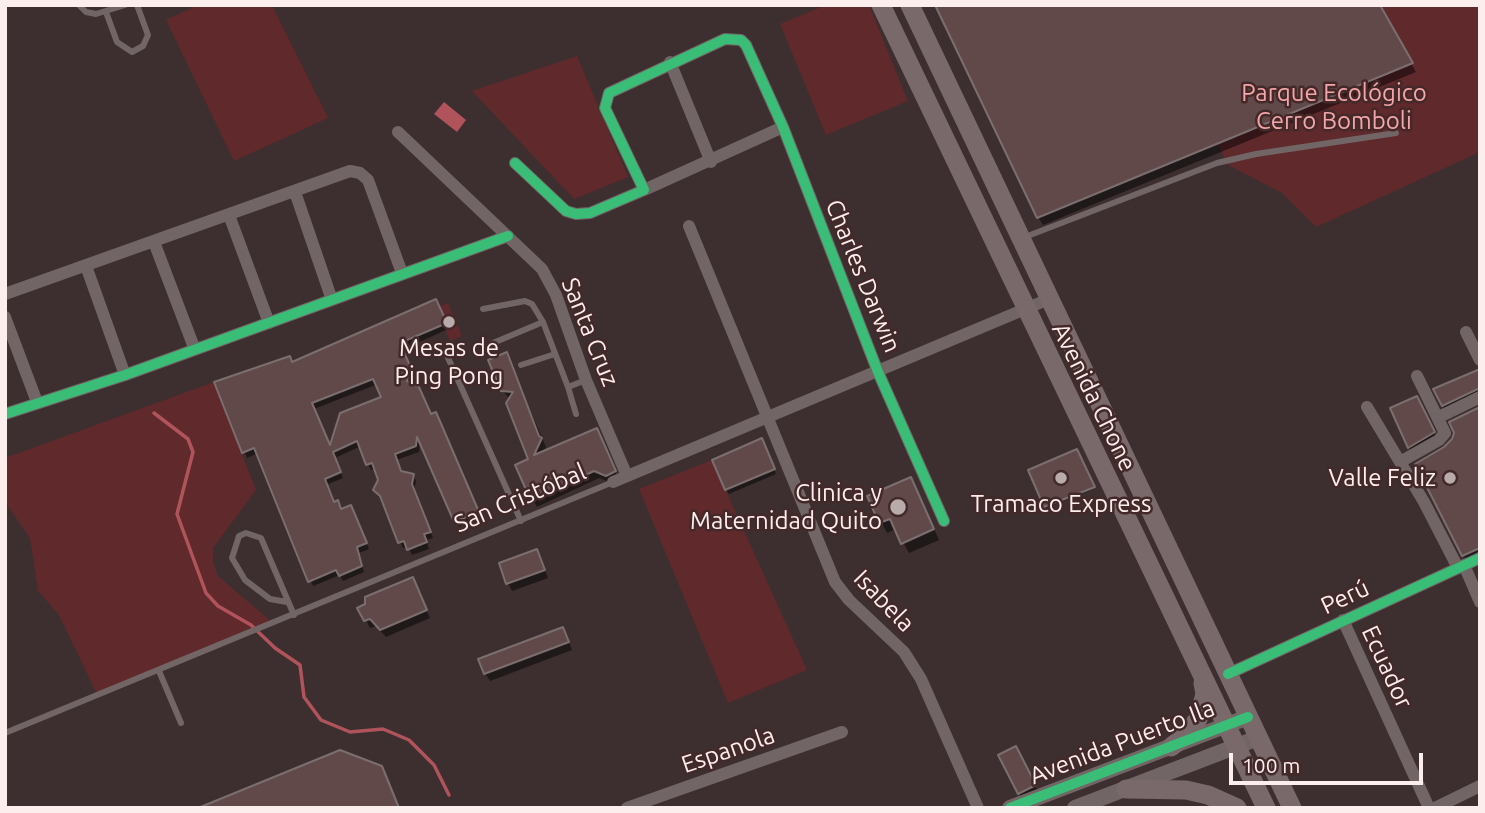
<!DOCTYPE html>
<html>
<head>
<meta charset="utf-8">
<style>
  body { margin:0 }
  #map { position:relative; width:1485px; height:813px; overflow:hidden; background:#3d2f2f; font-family:Ubuntu,sans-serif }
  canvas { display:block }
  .frame { position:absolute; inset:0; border:7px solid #fceeed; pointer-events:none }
  .scale { position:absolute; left:1229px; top:753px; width:194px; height:32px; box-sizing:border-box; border:4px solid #fceeed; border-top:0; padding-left:9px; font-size:21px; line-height:24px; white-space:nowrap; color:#fceeed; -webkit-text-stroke:5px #432929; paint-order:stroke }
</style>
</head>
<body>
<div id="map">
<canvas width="1485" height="813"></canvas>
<div class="frame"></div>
<div class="scale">100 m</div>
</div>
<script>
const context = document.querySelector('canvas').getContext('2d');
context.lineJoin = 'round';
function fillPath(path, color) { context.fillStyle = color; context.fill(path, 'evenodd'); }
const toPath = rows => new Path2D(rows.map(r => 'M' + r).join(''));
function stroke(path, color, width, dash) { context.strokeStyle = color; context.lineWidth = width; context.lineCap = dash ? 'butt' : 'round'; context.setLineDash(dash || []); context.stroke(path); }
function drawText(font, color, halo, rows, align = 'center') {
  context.font = font + ' Ubuntu,sans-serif'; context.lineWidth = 5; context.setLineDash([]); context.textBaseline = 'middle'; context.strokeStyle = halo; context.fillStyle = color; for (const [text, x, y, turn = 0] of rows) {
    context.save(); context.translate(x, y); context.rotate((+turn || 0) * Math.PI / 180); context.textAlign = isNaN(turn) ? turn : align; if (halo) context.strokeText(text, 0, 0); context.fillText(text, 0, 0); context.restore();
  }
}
fillPath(toPath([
  [198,5,272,5,328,118,234,161,166,20],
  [826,5,869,5,908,101,826,135,780,24],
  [1150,5,1480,5,1480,152,1316,227,1282,193,1228,165],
  [577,56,628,177,574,199,472,91],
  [448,303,462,336,450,341,437,307],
  [214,382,256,490,213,548,213,561,218,576,274,624,98,696,59,615,38,591,30,538,7,505,5,458],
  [712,460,807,670,728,703,639,489]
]), '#60292c');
fillPath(toPath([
  [444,102,466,120,457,132,434,114]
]), '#b0535a');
fillPath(toPath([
  [1378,5,1416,72,1043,225,1038,217],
  [439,307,448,329,402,350,413,376,411,385,431,416,438,420,480,518,459,527,420,439,419,452,396,460,401,473,413,475,416,481,414,491,433,538,426,540,429,549,412,555,408,547,403,548,400,542,384,501,375,490,380,480,376,468,371,470,368,464,361,446,335,458,343,478,326,485,334,504,341,511,354,513,369,549,359,553,364,572,343,581,340,575,313,586,258,453,247,458,217,383,293,364],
  [378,384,384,398,331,449,314,409],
  [506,354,546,447,543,453,601,438,619,480,612,483,599,478,537,507,533,500,530,459,510,399,502,390],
  [1480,370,1480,402,1449,416,1443,405],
  [1422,409,1439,443,1415,457,1409,447],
  [1480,409,1480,562,1469,566,1417,464,1445,449],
  [764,445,776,474,729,494,726,489],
  [1076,451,1094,489,1046,508,1030,471],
  [917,490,939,540,909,553,896,529,887,533,869,497],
  [541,559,548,578,512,591,508,583],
  [416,587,430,618,386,637,376,626,370,628,360,608],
  [567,637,572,650,490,681,485,673],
  [1020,756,1039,793,1024,801,1019,793]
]), '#0007');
stroke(toPath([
  [154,413,188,439,193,452,177,514,206,593,218,606,251,625,275,648,300,665,304,697,321,720,350,732,383,729,409,740,434,765,449,795]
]), '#b0535a', 3.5);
const building = toPath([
  [935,5,1380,5,1413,63,1037,218,935,5],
  [436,299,447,323,400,343,411,368,407,381,419,387,431,414,436,412,479,512,454,522,417,437,416,446,395,454,401,471,414,474,412,484,431,532,424,534,427,542,407,550,404,541,398,543,380,496,373,490,378,480,372,463,366,465,357,441,333,452,341,472,325,479,334,502,338,500,341,509,351,505,367,543,357,547,362,566,339,576,336,570,308,582,254,448,242,453,214,382,290,356,292,362,436,299],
  [373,379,381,397,340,413,330,445,312,403,373,379],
  [507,352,539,436,542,438,534,455,597,428,616,471,606,476,594,471,531,501,515,465,528,459,506,403,513,392,501,391,488,360,507,352],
  [1480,369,1480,388,1442,406,1433,389,1480,369],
  [1417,396,1435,432,1408,448,1390,408,1417,396],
  [1480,407,1480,548,1462,556,1415,464,1444,447,1452,439,1454,433,1449,422,1480,407],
  [762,438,775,469,725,490,712,460,762,438],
  [1077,449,1095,487,1044,507,1028,470,1077,449],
  [911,477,934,529,901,544,890,519,879,523,867,496,911,477],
  [537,549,545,570,506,584,499,563,537,549],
  [413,577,427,610,380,630,370,619,364,621,357,608,365,604,365,597,413,577],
  [563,627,569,642,484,674,478,659,563,627],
  [1016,746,1036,785,1018,794,998,755,1016,746],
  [340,750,382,766,399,808,198,808,340,750]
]);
fillPath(building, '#61494a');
stroke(building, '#7b6e6e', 2);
stroke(toPath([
  [79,5,86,12,96,14,125,5],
  [106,12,117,42,132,52,143,46,148,35,137,5],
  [1025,237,1217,163,1256,154,1396,133],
  [483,309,525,301,532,304,543,322,568,387,586,380],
  [493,343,543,322],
  [445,351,521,521],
  [521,365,555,354],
  [568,387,576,414],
  [287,602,270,599,245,580,232,558,239,536,246,533,261,538,294,615],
  [159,671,181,723],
  [5,733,613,482]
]), '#726566', 6);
stroke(toPath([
  [670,62,711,162],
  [398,132,542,269,556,295,586,380,627,476],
  [515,163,566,211,576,214,590,213,644,190,605,108,609,93,725,39,741,40,746,45,783,127,878,372,944,521],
  [644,190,783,127],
  [295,192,332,300],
  [229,215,269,323],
  [689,226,835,582,849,600,904,652,921,679,978,808],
  [154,242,195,350],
  [86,266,125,375],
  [5,294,350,171,360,173,368,180,402,273],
  [5,317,37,402],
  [1466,332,1480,360],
  [1367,407,1424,502,1458,568],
  [5,414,125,375,508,236],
  [1439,417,1480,397],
  [1400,462,1439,440,1445,433,1417,376],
  [613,482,1049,299],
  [1464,565,1480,602],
  [1343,620,1429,808],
  [1228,674,1480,558],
  [627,808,842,732],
  [1435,808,1480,786]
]), '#726566', 12);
stroke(toPath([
  [1010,808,1248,717],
  [1075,808,1258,738]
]), '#726566', 16);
stroke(toPath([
  [881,5,1266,808],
  [910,5,1292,808],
  [1171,747,1185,736,1198,719,1205,694,1203,683],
  [1126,789,1186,790,1208,795,1237,808]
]), '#79696a', 19);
stroke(toPath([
  [515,163,566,211,576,214,590,213,644,190,605,108,609,93,725,39,741,40,746,45,783,127,878,372,944,521],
  [5,414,125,375,508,236],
  [1228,674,1480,558],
  [1010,808,1248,717]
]), '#3abd76', 10);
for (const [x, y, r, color] of [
  [449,322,7,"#b9abaa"],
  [1061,478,7,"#b9abaa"],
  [1450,478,7,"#b9abaa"],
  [898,507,9,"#b9abaa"]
]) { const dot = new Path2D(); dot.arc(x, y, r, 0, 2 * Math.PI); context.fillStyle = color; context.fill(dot); stroke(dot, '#432929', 2.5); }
drawText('24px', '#f5a5a7', '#432929', [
  ["Parque Ecológico",1334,93],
  ["Cerro Bomboli",1334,121]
]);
drawText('24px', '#fceeed', '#432929', [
  ["Charles Darwin",863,276,68],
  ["Santa Cruz",590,332,68],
  ["Avenida Chone",1094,397,64],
  ["San Cristóbal",520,498,-23],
  ["Perú",1345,597,-25],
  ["Isabela",884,601,46],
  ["Ecuador",1387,667,65],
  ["Avenida Puerto Ila",1122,742,-21],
  ["Espanola",728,750,-19]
]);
drawText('24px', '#fceeed', '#432929', [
  ["Mesas de",449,348],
  ["Ping Pong",449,376],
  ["Valle Feliz",1436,478,"right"],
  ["Clinica y",882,493,"right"],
  ["Maternidad Quito",882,521,"right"],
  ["Tramaco Express",1061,504]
]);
</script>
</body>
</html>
